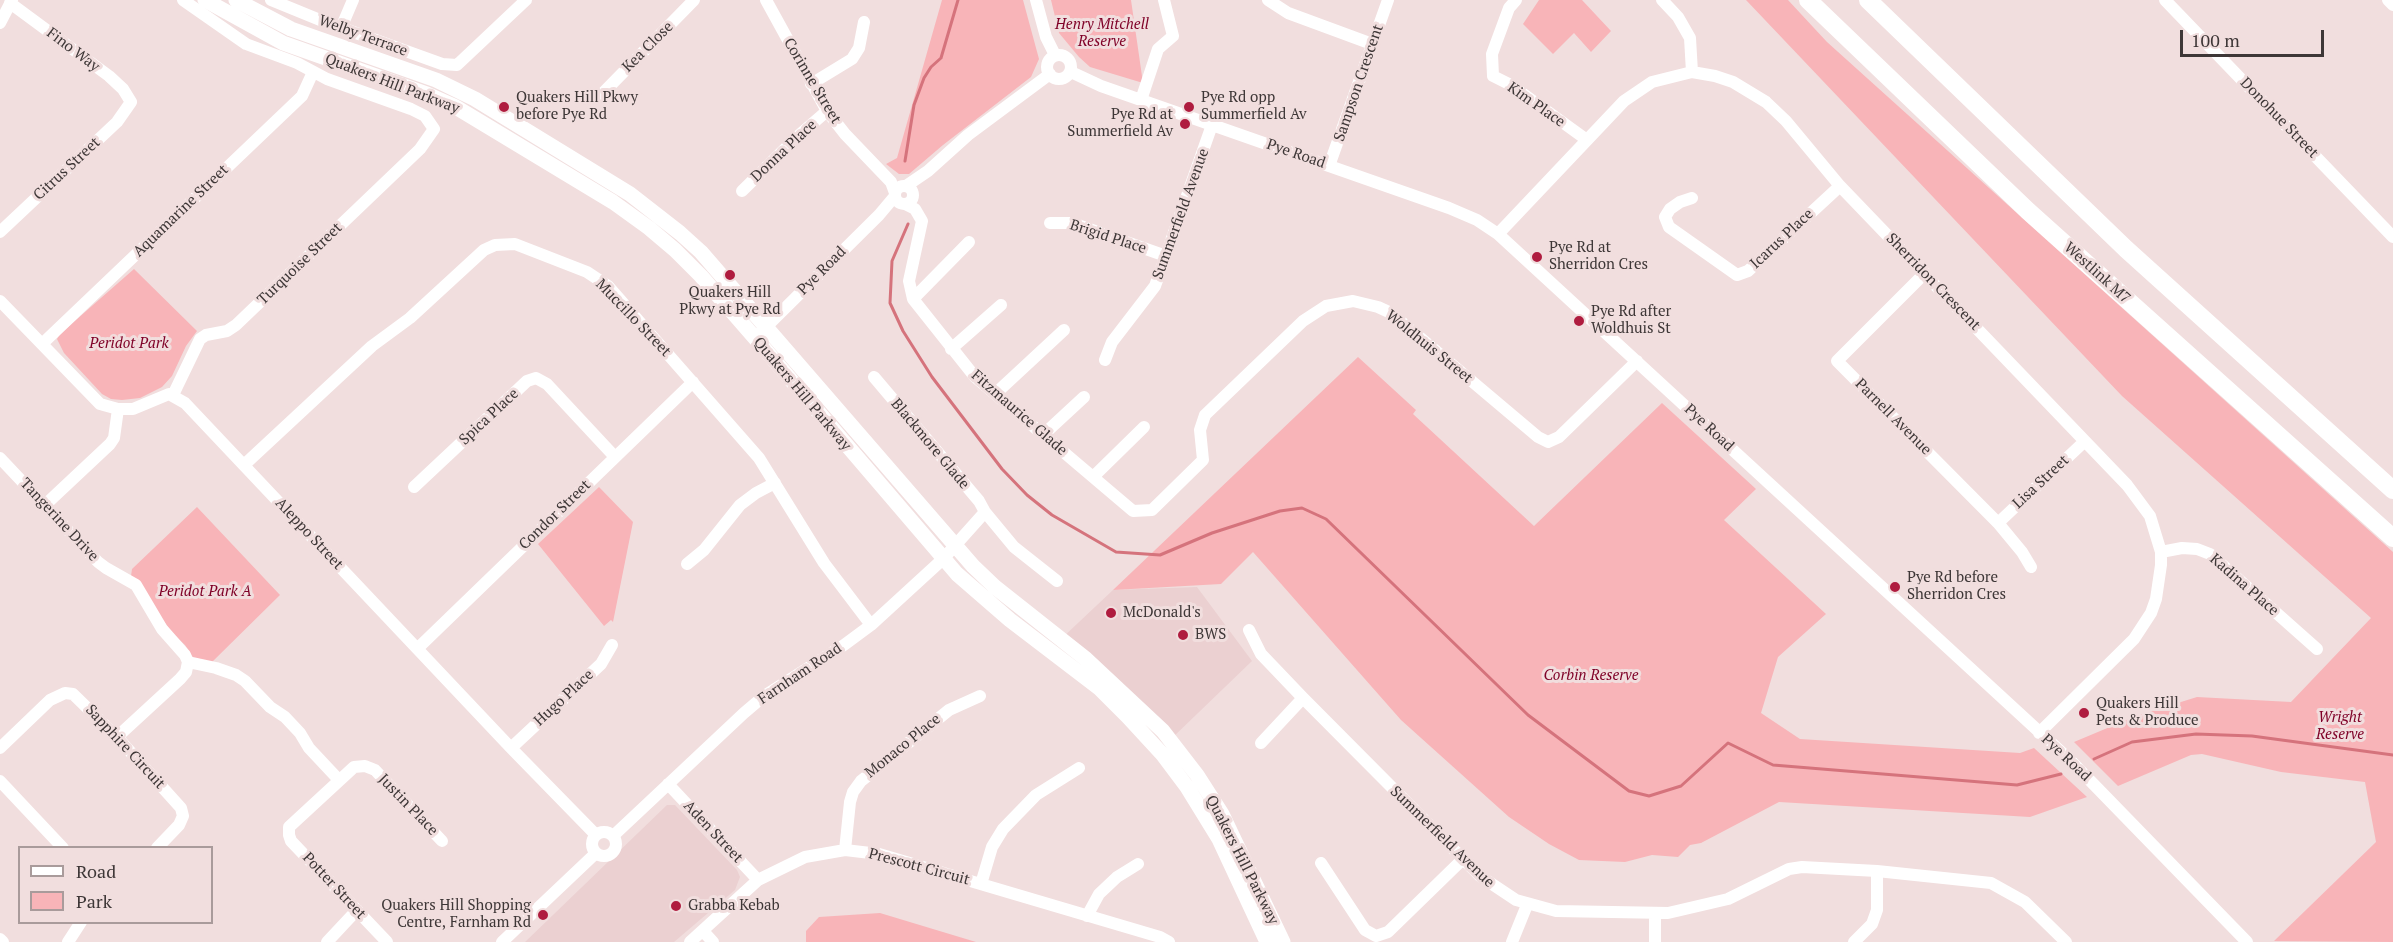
<!DOCTYPE html>
<html>
<head>
<meta charset="utf-8">
<style>
  body { margin:0 }
  #map { position:relative; width:2393px; height:942px; overflow:hidden; background:#f1dede; font-family:"PT Serif",serif }
  canvas { display:block }
  .legend { position:absolute; left:18px; top:846px; width:195px; height:78px; box-sizing:border-box; background:#f1dede; border:2px solid #a99b9b; margin:0; padding:8px 10px; list-style:none; font-size:18px; color:#3e3737 }
  .legend li { display:flex; align-items:center; gap:12px; height:30px }
  .legend b { width:30px; border:2px solid #a99b9b }
  .scale { position:absolute; left:2180px; top:30px; width:144px; height:27px; box-sizing:border-box; border:3px solid #3e3737; border-top:0; padding-left:8px; font-size:18px; line-height:21px; white-space:nowrap; color:#3e3737; -webkit-text-stroke:4px #f1dede; paint-order:stroke }
</style>
</head>
<body>
<div id="map">
<canvas width="2393" height="942"></canvas>
<ul class="legend">
<li><b style="height:8px;background:#fff"></b>Road</li>
<li><b style="height:16px;background:#f8b4b8"></b>Park</li>
</ul>
<div class="scale">100 m</div>
</div>
<script>
const context = document.querySelector('canvas').getContext('2d');
context.lineJoin = 'round';
function fillPath(path, color) { context.fillStyle = color; context.fill(path, 'evenodd'); }
const toPath = rows => new Path2D(rows.map(r => 'M' + r).join(''));
function stroke(path, color, width, dash) { context.strokeStyle = color; context.lineWidth = width; context.lineCap = dash ? 'butt' : 'round'; context.setLineDash(dash || []); context.stroke(path); }
function drawText(font, color, halo, rows, align = 'center') {
  context.font = font + ' "PT Serif",serif'; context.lineWidth = 6; context.setLineDash([]); context.textBaseline = 'middle'; context.strokeStyle = halo; context.fillStyle = color; for (const [text, x, y, turn = 0] of rows) {
    context.save(); context.translate(x, y); context.rotate((+turn || 0) * Math.PI / 180); context.textAlign = isNaN(turn) ? turn : align; if (halo) context.strokeText(text, 0, 0); context.fillText(text, 0, 0); context.restore();
  }
}
fillPath(toPath([
  [1197,587,1252,661,1170,740,1061,639,1113,590],
  [667,805,675,805,737,870,740,877,735,890,674,942,525,942]
]), '#ebd0d1');
fillPath(toPath([
  [942,0,1023,0,1039,59,1031,77,943,145,909,174,899,174,886,164,897,158],
  [1051,0,1131,0,1143,83,1090,67,1079,57,1059,33],
  [1539,0,1582,0,1611,31,1591,52,1574,33,1553,54,1523,24],
  [1746,0,1788,0,1827,42,2393,552,2393,942,2274,941,2376,842,2365,782,2281,772,2202,754,2191,755,2118,786,2074,742,2136,716,2197,697,2291,702,2371,618,2122,396],
  [134,269,197,331,186,346,172,376,162,387,140,398,122,400,111,399,102,394,64,353,57,339,60,334],
  [1358,357,1416,410,1413,414,1534,526,1662,403,1756,489,1724,520,1826,614,1778,657,1761,713,1800,739,2020,753,2034,748,2087,797,2030,817,1779,802,1701,843,1690,845,1678,857,1652,855,1625,862,1579,860,1549,844,1509,817,1401,720,1253,552,1221,584,1113,590],
  [599,487,633,522,613,622,611,620,604,626,538,544],
  [197,507,280,595,210,664,194,659,185,645,173,634,131,576,132,569],
  [880,913,976,942,806,942,806,931,819,917]
]), '#f8b4b8');
stroke(toPath([
  [905,161,914,105,924,78,931,67,941,58,958,0],
  [908,224,892,261,890,303,903,331,932,377,1002,469,1027,495,1052,515,1116,552,1160,555,1212,533,1280,511,1302,508,1326,519,1528,715,1629,791,1649,796,1681,786,1728,743,1773,765,2017,785,2061,774],
  [2094,759,2132,742,2196,734,2252,736,2393,755]
]), '#d5737c', 3);
stroke(toPath([
  [271,0,320,20,442,64,457,65,526,0],
  [766,0,827,111,845,134,891,182,895,193],
  [1036,0,1046,37,1055,55],
  [1268,0,1288,13,1372,44],
  [1516,0,1509,8,1492,54,1493,76,1511,85,1587,140],
  [1662,0,1678,17,1690,38,1692,72],
  [2165,0,2393,237],
  [2388,0,2393,5],
  [0,23,12,0],
  [341,28,353,0],
  '1047 67a12 12 0 1 1 24 0a12 12 0 1 1-24 0Z',
  [1071,72,1101,86,1449,208,1477,220,1498,234,2071,761,2247,942],
  [811,84,852,59,859,48,864,22],
  [602,94,694,0],
  [1141,100,1158,49,1173,36,1164,0],
  [1329,166,1388,0],
  '895 195a9 9 0 1 1 18 0a9 9 0 1 1-18 0Z',
  [906,186,928,171,968,135,1050,74],
  [742,191,798,136,827,111],
  [1692,198,1680,202,1670,209,1665,217,1669,227,1737,275,1748,271,1840,186],
  [905,204,915,209,922,221,909,281,913,299,975,377,1133,511,1152,510,1203,460,1200,430,1205,415,1303,321,1326,306,1353,301,1378,307,1391,313,1538,437,1548,442,1559,437,1637,361],
  [1050,223,1072,223,1166,256],
  [0,232,117,122,131,102,123,89,109,76,10,3],
  [1498,234,1624,101,1652,82,1692,72,1715,76,1733,82,1766,102,1786,121,1840,186,2127,485,2150,516,2161,552,2161,565,2156,599,2151,613,2134,639,2039,733],
  [1925,273,1837,361,1998,523,2022,552,2031,567],
  [913,299,969,242],
  [0,301,100,404,118,409,133,409,169,394,185,403,511,748,596,835],
  [760,333,879,215,895,196],
  [42,344,302,96,313,72],
  [951,349,1001,305],
  [1105,360,1112,342,1155,286,1212,125],
  [874,377,979,501,985,512,1014,547,1057,581],
  [995,394,1064,330],
  [173,395,200,339,206,335,227,331,236,325,420,149,434,129,425,116,411,109,327,79,297,63,246,44,183,0],
  [1044,434,1084,397],
  [0,458,98,562,106,568,136,585,162,629,185,655,188,662,186,672,180,679,117,737],
  [244,465,372,346,410,318,484,250,495,245,515,244,587,272,608,286,759,458,824,563,871,625],
  [1093,477,1144,427],
  [414,487,527,381,536,378,547,384,615,457],
  [45,505,110,444,114,438,118,409],
  [1998,523,2085,441],
  [2161,552,2182,548,2197,549,2210,554,2317,649],
  [687,564,704,550,740,505,756,493,775,483],
  [1249,630,1261,654,1303,698,1480,876,1516,900,1556,911,1668,913,1728,899,1789,869,1802,867,1877,871,1991,883,2025,902,2066,942],
  [418,648,693,382],
  [188,662,216,668,236,675,245,681,270,707,285,717,300,733,309,748,339,780],
  [1261,743,1303,698],
  [0,748,50,700,65,693,73,694,117,737,181,808,183,816,179,825,157,848],
  [511,748,601,664,612,645],
  [0,781,63,848],
  [668,784,758,880],
  '592 844a12 12 0 1 1 24 0a12 12 0 1 1-24 0Z',
  [613,836,744,713,764,696,844,645,871,625,943,559,985,512],
  [845,850,850,802,853,792,861,781,949,710,980,696],
  [1321,863,1365,930,1376,936,1388,932,1463,859],
  [981,884,992,847,1003,829,1036,795,1079,768],
  [1087,916,1099,894,1117,877,1138,864],
  [703,931,713,942],
  [0,939,3,942],
  [68,942,81,922],
  [327,942,357,910],
  [387,942,291,841,289,835,289,827,354,767,365,766,375,770,442,841],
  [502,942,596,853],
  [690,942,758,880,805,857,845,850,879,854,1160,937,1169,942],
  [1512,942,1527,905],
  [1655,942,1655,914],
  [1854,942,1872,924,1877,910,1877,871]
]), '#fff', 12);
stroke(toPath([
  [205,0,283,43,427,94,454,106,613,202,649,228,675,250,701,276,768,353,957,574,1010,620,1099,688,1128,717,1163,755,1187,787,1219,839,1267,942],
  [236,0,291,29,436,80,475,99,630,194,680,233,701,252,973,566,995,587,1086,659,1163,731,1197,775,1222,814,1283,942]
]), '#fff', 15);
stroke(toPath([
  [1808,0,2028,211,2393,538],
  [1868,0,2126,249,2393,490]
]), '#fff', 18);
for (const [x, y, r, color] of [
  [504,107,6,"#af1c3f"],
  [1189,107,6,"#af1c3f"],
  [1185,124,6,"#af1c3f"],
  [1537,257,6,"#af1c3f"],
  [730,275,6,"#af1c3f"],
  [1579,321,6,"#af1c3f"],
  [1895,587,6,"#af1c3f"],
  [1111,613,6,"#af1c3f"],
  [1183,635,6,"#af1c3f"],
  [2084,713,6,"#af1c3f"],
  [676,906,6,"#af1c3f"],
  [543,915,6,"#af1c3f"]
]) { const dot = new Path2D(); dot.arc(x, y, r, 0, 2 * Math.PI); context.fillStyle = color; context.fill(dot); stroke(dot, '#f1dede', 2); }
drawText('italic 15px', '#7f0027', '#f1dede', [
  ["Henry Mitchell",1102,25],
  ["Reserve",1102,42],
  ["Peridot Park",129,344],
  ["Peridot Park A",205,592],
  ["Corbin Reserve",1591,676],
  ["Wright",2340,718],
  ["Reserve",2340,735]
]);
drawText('15px', '#3e3737', '#f1dede', [
  ["Welby Terrace",363,36,20],
  ["Kea Close",648,47,-45],
  ["Fino Way",73,50,37],
  ["Corinne Street",812,81,59],
  ["Sampson Crescent",1359,83,-71],
  ["Quakers Hill Parkway",392,84,21],
  ["Kim Place",1536,105,35],
  ["Donohue Street",2279,118,46],
  ["Donna Place",784,151,-43],
  ["Pye Road",1296,154,19],
  ["Citrus Street",67,169,-43],
  ["Aquamarine Street",181,211,-44],
  ["Summerfield Avenue",1181,214,-70],
  ["Brigid Place",1108,237,18],
  ["Icarus Place",1782,239,-43],
  ["Turquoise Street",300,264,-44],
  ["Pye Road",822,271,-45],
  ["Westlink M7",2097,273,42],
  ["Sherridon Crescent",1933,282,46],
  ["Muccillo Street",633,318,46],
  ["Woldhuis Street",1429,347,39],
  ["Quakers Hill Parkway",802,394,50],
  ["Fitzmaurice Glade",1019,413,41],
  ["Spica Place",489,417,-43],
  ["Parnell Avenue",1893,417,45],
  ["Pye Road",1709,428,43],
  ["Blackmore Glade",930,444,50],
  ["Lisa Street",2041,482,-43],
  ["Condor Street",555,515,-44],
  ["Tangerine Drive",59,520,47],
  ["Aleppo Street",309,534,47],
  ["Kadina Place",2244,585,41],
  ["Farnham Road",800,674,-34],
  ["Hugo Place",564,698,-43],
  ["Monaco Place",903,746,-39],
  ["Sapphire Circuit",125,747,47],
  ["Pye Road",2066,758,43],
  ["Justin Place",408,805,46],
  ["Aden Street",713,832,47],
  ["Summerfield Avenue",1442,837,44],
  ["Quakers Hill Parkway",1242,860,63],
  ["Prescott Circuit",919,867,15],
  ["Potter Street",334,886,47]
]);
drawText('15px', '#3e3737', '#f1dede', [
  ["Quakers Hill Pkwy",516,98],
  ["before Pye Rd",516,115],
  ["Pye Rd opp",1201,98],
  ["Summerfield Av",1201,115],
  ["Pye Rd at",1173,115,"right"],
  ["Summerfield Av",1173,132,"right"],
  ["Pye Rd at",1549,248],
  ["Sherridon Cres",1549,265],
  ["Quakers Hill",730,293,"center"],
  ["Pkwy at Pye Rd",730,310,"center"],
  ["Pye Rd after",1591,312],
  ["Woldhuis St",1591,329],
  ["Pye Rd before",1907,578],
  ["Sherridon Cres",1907,595],
  ["McDonald's",1123,613],
  ["BWS",1195,635],
  ["Quakers Hill",2096,704],
  ["Pets & Produce",2096,721],
  ["Quakers Hill Shopping",531,906,"right"],
  ["Centre, Farnham Rd",531,923,"right"],
  ["Grabba Kebab",688,906]
], 'left');
</script>
</body>
</html>
